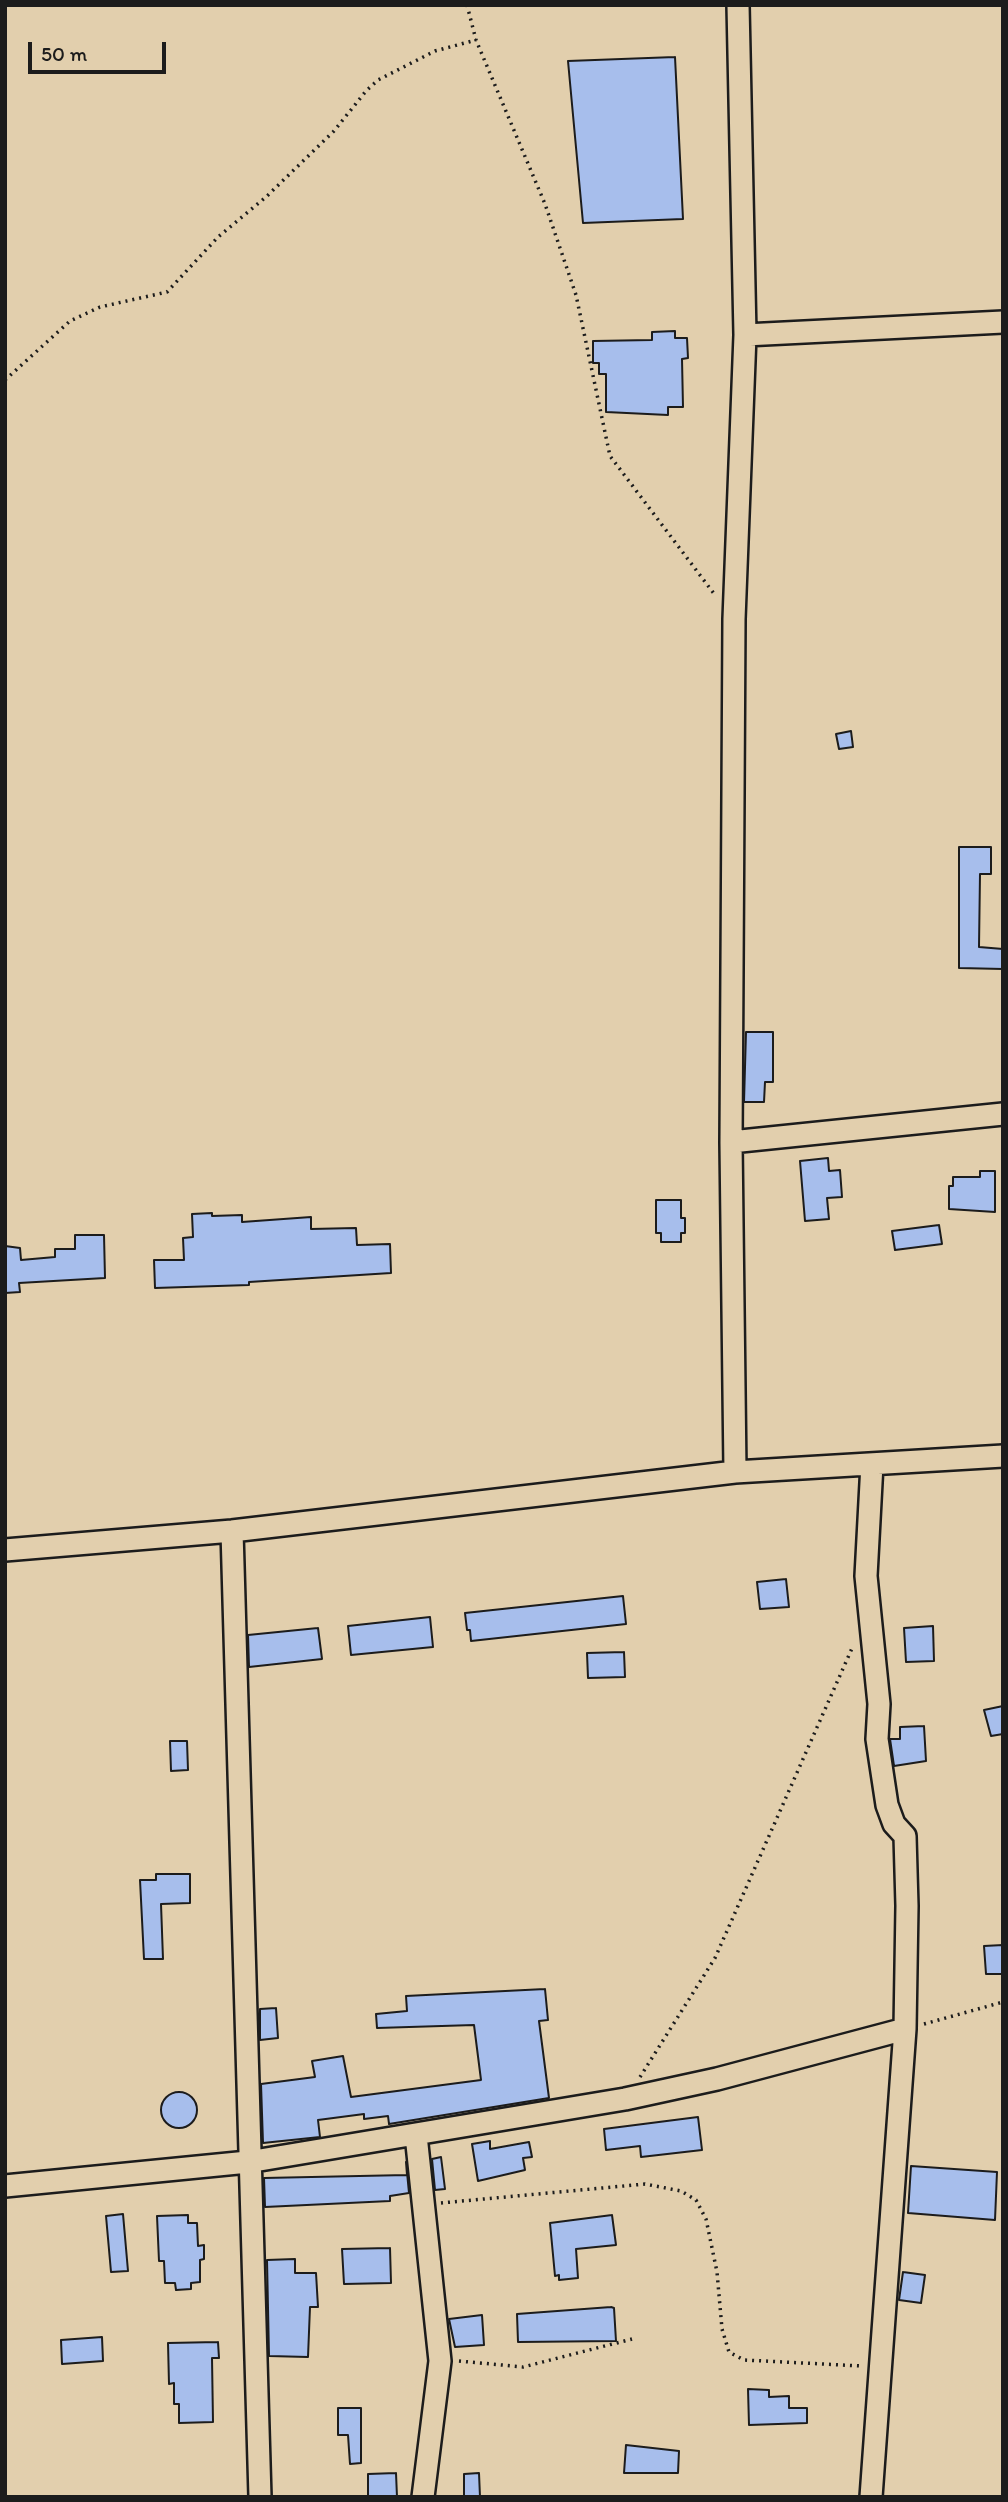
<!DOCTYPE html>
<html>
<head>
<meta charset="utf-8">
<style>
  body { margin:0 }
  #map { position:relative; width:1008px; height:2502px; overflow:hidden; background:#e2cfad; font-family:Itim,sans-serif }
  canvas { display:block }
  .frame { position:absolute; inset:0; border:7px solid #1c1c1c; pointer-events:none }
  .scale { position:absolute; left:28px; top:42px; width:138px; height:32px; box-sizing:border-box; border:4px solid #1c1c1c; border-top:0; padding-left:9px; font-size:21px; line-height:24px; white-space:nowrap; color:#1c1c1c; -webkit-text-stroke:5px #e2cfad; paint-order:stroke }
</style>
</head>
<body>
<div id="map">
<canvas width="1008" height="2502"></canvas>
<div class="frame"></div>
<div class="scale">50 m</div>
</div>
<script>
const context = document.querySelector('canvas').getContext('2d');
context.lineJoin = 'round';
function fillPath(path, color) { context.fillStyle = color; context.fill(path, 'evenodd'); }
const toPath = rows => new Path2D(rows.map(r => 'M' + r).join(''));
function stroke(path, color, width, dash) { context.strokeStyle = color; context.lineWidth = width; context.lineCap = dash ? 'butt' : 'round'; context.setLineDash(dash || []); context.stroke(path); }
const building = toPath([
  [675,57,683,219,583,223,568,61,675,57],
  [675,331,675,338,687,338,688,358,682,359,683,407,668,407,668,415,606,412,606,374,599,374,599,363,593,363,593,341,652,340,652,332,675,331],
  [851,731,853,747,839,749,836,734,851,731],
  [959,847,991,847,991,874,980,874,979,947,1003,949,1003,969,959,968,959,847],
  [746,1032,773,1032,773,1082,765,1082,764,1102,744,1102,746,1032],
  [828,1158,829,1171,840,1170,842,1197,827,1198,829,1219,805,1221,800,1161,828,1158],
  [980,1171,995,1171,995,1212,949,1209,949,1186,953,1186,953,1177,980,1177,980,1171],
  [656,1200,681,1200,681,1218,685,1218,685,1233,681,1233,681,1242,661,1242,661,1233,656,1233,656,1200],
  [212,1213,212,1216,242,1215,242,1222,311,1217,311,1229,356,1228,357,1245,390,1244,391,1273,249,1282,249,1285,155,1288,154,1260,184,1260,183,1238,193,1237,192,1214,212,1213],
  [939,1225,942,1244,895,1250,892,1231,939,1225],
  [75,1235,104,1235,105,1278,19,1283,20,1292,5,1293,5,1246,20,1248,21,1260,55,1257,55,1249,75,1249,75,1235],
  [786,1579,789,1607,760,1609,757,1582,786,1579],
  [623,1596,626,1624,471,1641,470,1630,467,1630,465,1613,623,1596],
  [430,1617,433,1647,351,1655,348,1626,430,1617],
  [933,1626,934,1661,906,1662,904,1628,933,1626],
  [318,1628,322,1659,249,1667,248,1635,318,1628],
  [624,1652,625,1677,588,1678,587,1653,624,1652],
  [1003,1706,1003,1734,991,1736,984,1710,1003,1706],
  [924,1726,926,1761,894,1766,890,1739,900,1739,900,1727,924,1726],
  [170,1741,187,1741,188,1770,171,1771,170,1741],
  [156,1874,190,1874,190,1903,161,1904,163,1959,144,1959,140,1880,156,1880,156,1874],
  [1003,1945,1003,1974,986,1974,984,1946,1003,1945],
  [545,1989,548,2020,539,2021,549,2098,389,2124,388,2116,364,2119,364,2114,318,2120,320,2137,263,2143,261,2084,315,2077,312,2061,343,2056,351,2097,481,2080,474,2025,377,2028,376,2014,407,2011,406,1996,545,1989],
  [276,2008,278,2038,260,2040,260,2009,276,2008],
  '161 2110a18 18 0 1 1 36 0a18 18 0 1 1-36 0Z',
  [698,2117,702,2150,641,2157,640,2146,606,2150,604,2129,698,2117],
  [490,2141,490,2149,529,2142,532,2157,523,2158,525,2170,478,2181,472,2144,490,2141],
  [441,2157,445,2189,435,2190,432,2159,441,2157],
  [406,2162,409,2193,390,2196,390,2201,265,2207,264,2178,407,2175,406,2162],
  [911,2166,997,2172,995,2220,908,2213,911,2166],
  [123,2214,128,2271,111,2272,106,2216,123,2214],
  [188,2215,188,2223,197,2223,198,2246,204,2245,204,2259,200,2260,200,2282,191,2283,191,2289,176,2290,175,2283,165,2283,164,2261,159,2261,157,2216,188,2215],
  [612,2215,616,2245,576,2249,578,2278,559,2280,559,2275,555,2276,550,2223,612,2215],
  [390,2248,391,2283,344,2284,342,2249,390,2248],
  [295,2259,295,2273,316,2273,318,2307,310,2307,308,2357,269,2356,267,2260,295,2259],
  [903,2272,925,2275,921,2303,899,2300,903,2272],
  [611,2307,614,2308,616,2341,518,2342,517,2314,611,2307],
  [482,2315,484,2345,455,2347,449,2319,482,2315],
  [102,2337,103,2361,62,2364,61,2340,102,2337],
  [218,2342,219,2358,212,2358,213,2422,179,2423,179,2404,174,2404,174,2383,169,2384,168,2343,218,2342],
  [748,2389,769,2390,769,2397,789,2396,789,2408,807,2408,807,2423,749,2425,748,2389],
  [338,2408,361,2408,361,2463,350,2464,348,2435,338,2435,338,2408],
  [626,2445,679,2451,678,2473,624,2473,626,2445],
  [396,2473,397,2497,368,2497,368,2474,396,2473],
  [479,2473,480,2497,464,2497,464,2474,479,2473]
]);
fillPath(building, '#a7beec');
stroke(building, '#1c1c1c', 2);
const street = toPath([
  [738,5,745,335],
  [1003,322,745,335,734,619,731,1142,1003,1114],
  [731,1142,735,1472],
  [232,1531,260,2497],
  [5,1550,232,1531,735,1472,1003,1456],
  [416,2135,440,2361,423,2497],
  [5,2186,248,2162,625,2099,717,2079,905,2029],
  [871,2497,905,2029,907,1906,905,1836,894,1824,887,1805,877,1739,879,1704,866,1576,872,1464]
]);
stroke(street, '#1c1c1c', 26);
stroke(toPath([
  [467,5,476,40,545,204,576,295,610,456,715,595],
  [5,380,70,321,100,307,167,292,218,237,266,197,334,131,366,91,378,80,435,51,476,40],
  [924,2024,1003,2002],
  [640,2077,715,1958,853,1646],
  [441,2203,645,2184,681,2191,696,2200,706,2219,717,2272,722,2329,729,2352,744,2360,862,2366],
  [459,2361,523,2367,632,2339]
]), '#1c1c1c', 3.5, [2, 5]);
stroke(street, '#e2cfad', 21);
</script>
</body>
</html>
